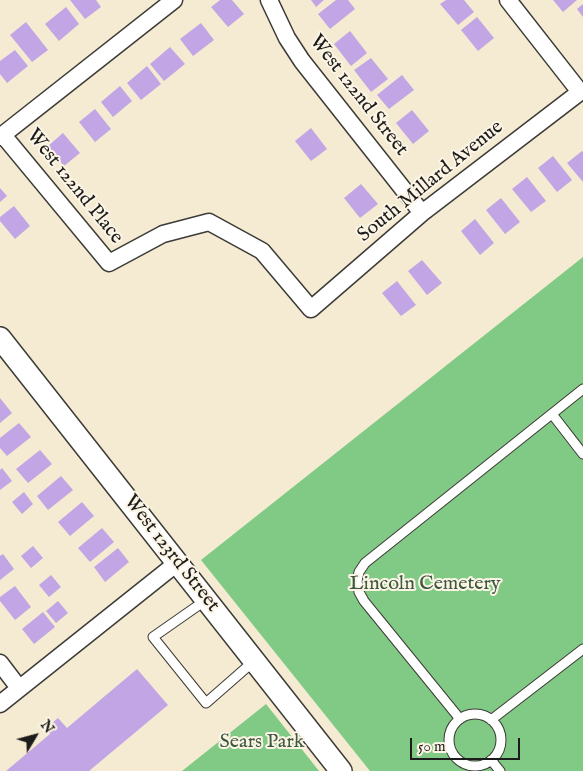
<!DOCTYPE html>
<html>
<head>
<meta charset="utf-8">
<style>
  body { margin:0 }
  #map { position:relative; width:583px; height:771px; overflow:hidden; background:#f4ebd2; font-family:"IM FELL English",serif }
  canvas { display:block }
  .north { position:absolute; left:10px; top:711px; width:50px; height:50px; -webkit-text-stroke:4px #fcf5e5; paint-order:stroke; rotate:53deg; font-size:14px; font-weight:700; line-height:20px; text-align:center; color:#1c1c1c }
  .north::after { content:''; display:block; margin:auto; width:18px; height:22px; background:#1c1c1c; clip-path:polygon(50% 0,100% 100%,50% 72%,0 100%) }
  .scale { position:absolute; left:410px; top:738px; width:110px; height:22px; box-sizing:border-box; border:2px solid #1c1c1c; border-top:0; padding-left:6px; font-size:15px; line-height:18px; white-space:nowrap; color:#1c1c1c; -webkit-text-stroke:4px #fcf5e5; paint-order:stroke }
</style>
</head>
<body>
<div id="map">
<canvas width="583" height="771"></canvas>
<div class="north">N</div>
<div class="scale">50 m</div>
</div>
<script>
const context = document.querySelector('canvas').getContext('2d');
context.lineJoin = 'round';
function fillPath(path, color) { context.fillStyle = color; context.fill(path, 'evenodd'); }
const toPath = rows => new Path2D(rows.map(r => 'M' + r).join(''));
function stroke(path, color, width, dash) { context.strokeStyle = color; context.lineWidth = width; context.lineCap = dash ? 'butt' : 'round'; context.setLineDash(dash || []); context.stroke(path); }
function drawText(font, color, halo, rows, align = 'center') {
  context.font = font + ' "IM FELL English",serif'; context.lineWidth = 4; context.setLineDash([]); context.textBaseline = 'middle'; context.strokeStyle = halo; context.fillStyle = color; for (const [text, x, y, turn = 0] of rows) {
    context.save(); context.translate(x, y); context.rotate((+turn || 0) * Math.PI / 180); context.textAlign = isNaN(turn) ? turn : align; if (halo) context.strokeText(text, 0, 0); context.fillText(text, 0, 0); context.restore();
  }
}
fillPath(toPath([
  [583,257,583,771,370,771,201,560],
  [266,704,319,771,182,771]
]), '#81ca86');
fillPath(toPath([
  [70,0,96,0,101,7,85,19],
  [220,0,232,0,244,14,228,27,211,7],
  [311,0,324,0,316,7],
  [336,0,348,0,355,9,330,29,318,14],
  [446,0,464,0,474,12,458,25,440,4],
  [553,0,577,0,563,12],
  [583,4,583,17,577,9],
  [66,7,79,24,59,41,45,24],
  [477,17,494,38,478,51,461,30],
  [26,22,48,50,32,62,10,35],
  [201,23,214,40,193,56,180,39],
  [350,31,367,53,351,66,334,44],
  [170,47,185,64,164,81,150,64],
  [15,50,28,66,7,83,0,74,0,61],
  [371,58,388,79,371,92,354,70],
  [147,66,161,84,141,100,127,83],
  [402,75,414,90,389,109,377,95],
  [120,86,132,101,113,117,101,102],
  [95,109,111,129,95,142,79,122],
  [412,110,429,131,413,144,396,123],
  [311,128,327,149,311,161,295,141],
  [63,133,80,153,64,166,48,146],
  [582,151,583,152,583,182,567,163],
  [553,156,572,180,557,192,538,168],
  [527,177,546,201,531,212,512,189],
  [361,184,378,204,360,218,344,198],
  [0,188,7,196,0,202],
  [501,198,520,222,505,234,486,210],
  [14,206,30,226,15,239,0,221,0,217],
  [475,219,494,243,480,255,461,231],
  [422,260,442,283,427,295,408,271],
  [397,281,416,305,401,316,382,293],
  [0,398,12,413,0,423],
  [19,423,31,437,7,456,0,448,0,438],
  [40,450,52,464,28,483,16,469],
  [2,468,12,481,0,490,0,470],
  [61,476,73,490,48,510,37,496],
  [24,492,33,504,22,514,12,502],
  [82,502,94,516,70,536,58,522],
  [102,528,114,542,90,562,78,548],
  [33,546,43,558,31,568,21,556],
  [118,548,129,562,105,582,94,567],
  [3,554,14,569,0,580,0,556],
  [51,575,61,587,49,597,39,585],
  [15,586,31,607,15,620,0,601,0,597],
  [58,601,68,613,56,623,46,611],
  [43,612,55,627,34,644,22,629],
  [137,669,168,705,89,771,6,771,50,734,46,728,58,718,67,728]
]), '#c2a5e4');
const service = toPath([
  [552,414,583,454],
  [206,600,153,637,206,703,254,661],
  '449 740a26 26 0 1 1 52 0a26 26 0 1 1-52 0Z',
  [460,719,364,601,359,592,357,581,359,572,365,563,583,389],
  [491,720,583,649],
  [491,760,500,771]
]);
const minor = toPath([
  [269,0,287,38,302,61,422,213],
  [3,135,109,263,163,234,209,222,262,251,311,309,422,213,580,92,508,0],
  [0,137,174,0],
  [0,663,19,688],
  [0,704,177,563]
]);
const tertiary = toPath([
  [0,338,341,771]
]);
stroke(service, '#3c3b37', 11);
stroke(minor, '#3c3b37', 19);
stroke(tertiary, '#3c3b37', 24);
stroke(service, '#fff', 9);
stroke(minor, '#fff', 16);
stroke(tertiary, '#fff', 21);
drawText('20px', '#1c1c1c', '#fcf5e5', [
  ["West 122nd Street",358,96,52],
  ["South Millard Avenue",431,182,-39],
  ["West 122nd Place",74,187,51],
  ["West 123rd Street",171,554,52]
]);
drawText('20px', '#3f5941', '#fcf5e5', [
  ["Lincoln Cemetery",425,585],
  ["Sears Park",262,743]
]);
</script>
</body>
</html>
